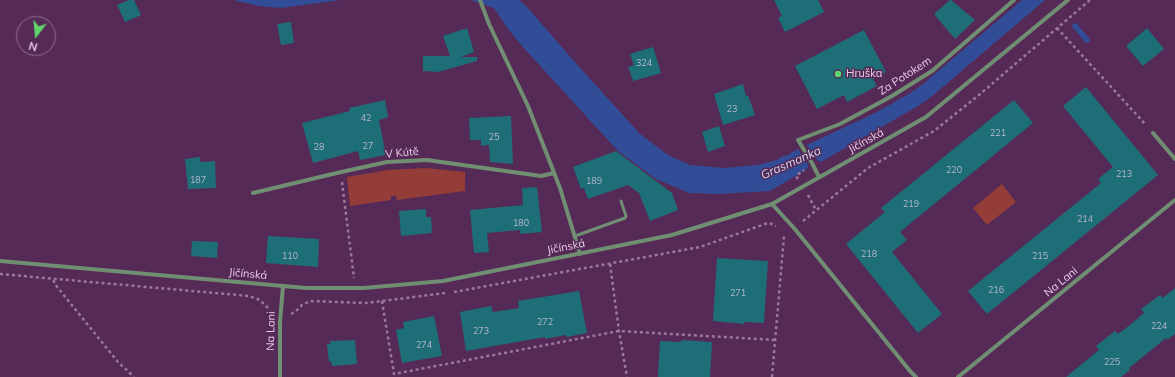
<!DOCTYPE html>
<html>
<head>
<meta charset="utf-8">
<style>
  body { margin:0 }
  #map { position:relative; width:1175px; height:377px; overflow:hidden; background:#562a57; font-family:Mulish,sans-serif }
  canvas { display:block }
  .north { position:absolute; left:16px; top:16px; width:40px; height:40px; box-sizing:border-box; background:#562a57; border:1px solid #916c92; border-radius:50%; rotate:196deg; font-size:11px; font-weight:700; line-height:16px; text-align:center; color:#eacfea }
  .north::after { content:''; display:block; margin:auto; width:14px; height:18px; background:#5dd56c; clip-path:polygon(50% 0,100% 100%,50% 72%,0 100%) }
</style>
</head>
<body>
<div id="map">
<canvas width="1175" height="377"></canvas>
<div class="north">N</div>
</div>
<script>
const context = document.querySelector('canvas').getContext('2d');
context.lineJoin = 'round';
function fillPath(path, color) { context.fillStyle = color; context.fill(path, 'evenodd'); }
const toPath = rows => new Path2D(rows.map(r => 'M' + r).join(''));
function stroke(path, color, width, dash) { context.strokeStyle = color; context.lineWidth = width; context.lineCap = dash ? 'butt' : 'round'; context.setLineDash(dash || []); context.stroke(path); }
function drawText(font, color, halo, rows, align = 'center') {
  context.font = font + ' Mulish,sans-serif'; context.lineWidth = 3; context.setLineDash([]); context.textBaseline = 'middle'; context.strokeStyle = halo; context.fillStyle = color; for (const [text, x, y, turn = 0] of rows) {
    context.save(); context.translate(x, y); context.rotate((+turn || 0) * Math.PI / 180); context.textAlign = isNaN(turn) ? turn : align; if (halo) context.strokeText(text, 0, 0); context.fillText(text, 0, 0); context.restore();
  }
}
fillPath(toPath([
  [426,168,465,172,465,191,397,200,396,196,391,196,391,200,350,206,347,177,388,170],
  [1002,184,1016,202,987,225,973,208]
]), '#943c37');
fillPath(toPath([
  [235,0,340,0,281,8,259,6,242,2,239,2],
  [471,0,519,0,527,7,574,61,640,134,668,155,690,165,724,168,757,165,778,160,779,158,788,155,806,144,807,145,877,112,912,92,923,84,1022,0,1045,0,931,97,918,106,821,162,817,160,808,165,808,168,789,180,770,191,720,194,689,193,656,179,618,151,522,46,508,29,494,8]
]), '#324d97');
fillPath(toPath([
  [806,144,817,160,808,165,798,149]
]), '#562a57');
stroke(toPath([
  [1075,26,1087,40]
]), '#324d97', 5.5);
fillPath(toPath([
  [129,0,134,0,141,15,125,22,117,5],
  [774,0,818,0,824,12,785,32,778,18,782,16],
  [950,0,951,0,975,20,955,39,934,14],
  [291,22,294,43,281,45,277,24],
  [467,28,474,52,461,57,477,57,477,61,438,72,423,71,423,56,450,56,443,36],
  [1147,28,1164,49,1143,66,1126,46],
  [864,30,886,72,873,79,877,86,847,102,844,95,817,109,795,66],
  [653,47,661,73,633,81,628,67,634,65,630,54],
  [743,84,746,96,748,95,755,115,723,125,714,94],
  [1086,87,1158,175,987,314,968,291,1101,183,1098,179,1113,167,1063,106],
  [385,100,388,117,379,120,386,155,360,160,358,151,313,163,302,123,350,111,349,108],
  [1014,100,1033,123,900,232,907,240,892,252,942,314,918,333,846,244,885,212,881,208],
  [511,116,513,164,490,162,489,145,481,146,481,140,470,140,469,118],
  [719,126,725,146,708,152,702,132],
  [616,151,672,193,678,210,650,221,639,193,628,185,588,199,584,188,581,189,573,167],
  [200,157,200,162,215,161,216,188,188,189,185,159],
  [537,187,542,232,520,234,520,230,487,233,489,252,474,253,470,210,523,205,522,188],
  [426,209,426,217,431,217,432,233,401,236,399,211],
  [268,236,319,239,318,267,266,263],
  [192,241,218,242,217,258,191,256],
  [717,258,768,261,764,323,744,322,744,324,713,321],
  [1175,288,1175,334,1167,340,1166,338,1150,351,1129,368,1130,370,1121,377,1066,377,1099,350,1096,346,1115,331,1118,334,1130,325,1144,313,1141,309,1160,295,1163,298],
  [579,291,587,333,567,337,566,335,545,339,545,337,466,351,460,312,491,306,493,312,519,308,518,301],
  [434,316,442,356,402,363,396,330,404,328,403,322],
  [355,340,357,364,332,366,331,361,329,362,327,344,330,344,330,341],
  [681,340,712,342,710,377,658,377,660,341,681,342]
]), '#1e6e77');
stroke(toPath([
  [1057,28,1146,125],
  [798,179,796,176,804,170],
  [342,182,354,278],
  [808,195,816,210],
  [803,221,868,168,934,131,979,95,1090,0],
  [610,264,619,331,627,377],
  [0,274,249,296,260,300,270,310],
  [54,280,54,283,118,362,134,377],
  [454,292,700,247,765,224,769,223,776,226],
  [382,301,394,374,619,331,776,340],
  [291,314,296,311,302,305,310,301,366,303,445,293],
  [772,377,784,236]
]), '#9b779b', 2.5, [3, 3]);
stroke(toPath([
  [575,236,625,218,626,216,621,201]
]), '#708f72', 3);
stroke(toPath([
  [480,0,489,24,528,106,560,188,580,254],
  [1153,133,1175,159],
  [819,177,812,163,798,140,840,124,892,96,932,71,1014,0],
  [253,193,341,172,387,162,427,160,541,176,554,173],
  [772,204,794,228,910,371,916,377],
  [0,261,306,288,364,288,443,281,672,235,772,204,926,117,1068,0],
  [280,377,280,322,283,286],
  [958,377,1175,200]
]), '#708f72', 4);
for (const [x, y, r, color] of [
  [838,74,4,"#5dd56c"]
]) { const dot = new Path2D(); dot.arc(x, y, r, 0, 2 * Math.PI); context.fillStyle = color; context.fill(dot); stroke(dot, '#562a57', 1.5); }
drawText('9px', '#b7b7cd', null, [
  ["324",644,63],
  ["23",732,109],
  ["42",366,118],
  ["221",998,133],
  ["25",494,137],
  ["27",368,146],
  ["28",319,147],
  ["220",954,170],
  ["213",1124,174],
  ["187",198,180],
  ["189",594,181],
  ["219",911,204],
  ["214",1085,219],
  ["180",521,223],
  ["218",869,254],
  ["110",290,256],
  ["215",1040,256],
  ["216",996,290],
  ["271",738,293],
  ["272",545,322],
  ["224",1159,326],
  ["273",481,331],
  ["274",424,345],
  ["225",1112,362]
]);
drawText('11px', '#eacfea', '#562a57', [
  ["Hruška",846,74]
], 'left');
drawText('11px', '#eacfea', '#562a57', [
  ["Za Potokem",905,76,-33],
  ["Jičínská",866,141,-29],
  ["V Kútě",402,153,-5],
  ["Jičínská",566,247,-11],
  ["Jičínská",248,274,5],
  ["Na Lani",1061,282,-39],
  ["Na Lani",271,331,-89]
]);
drawText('italic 12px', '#d0d9ef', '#562a57', [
  ["Grasmanka",791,163,-24]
]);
</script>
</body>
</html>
